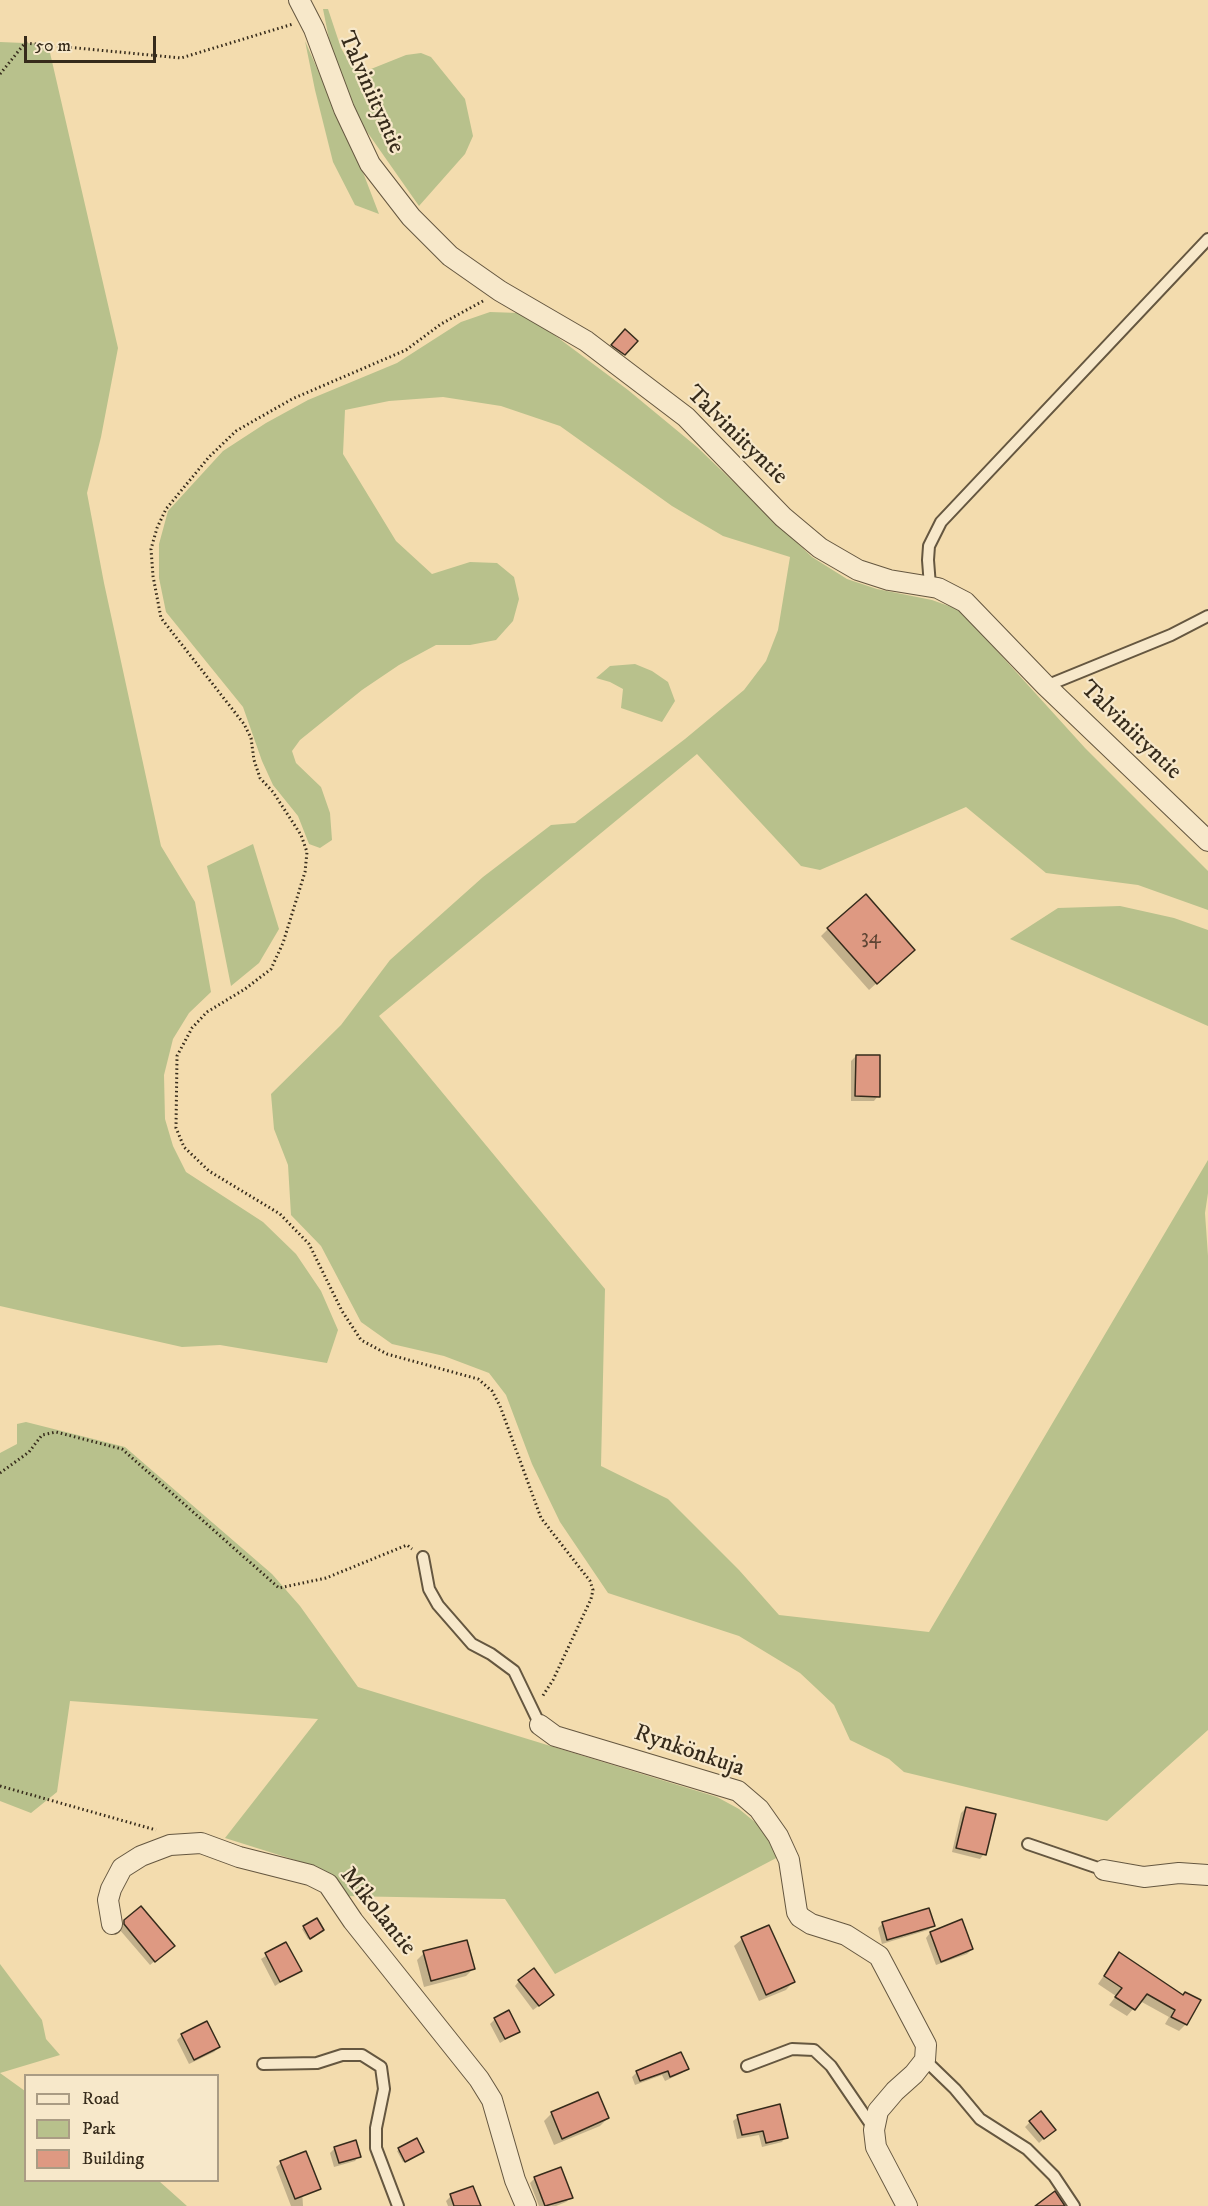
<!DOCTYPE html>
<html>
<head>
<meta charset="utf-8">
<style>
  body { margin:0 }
  #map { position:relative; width:1208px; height:2206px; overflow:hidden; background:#f3dcae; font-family:"IM FELL DW Pica",serif }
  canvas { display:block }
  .legend { position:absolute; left:24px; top:2074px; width:195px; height:108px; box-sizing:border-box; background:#f7e8ca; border:2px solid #aa9c84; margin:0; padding:8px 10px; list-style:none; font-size:18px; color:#362b1b }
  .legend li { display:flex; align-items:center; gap:12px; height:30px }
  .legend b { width:30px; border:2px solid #aa9c84 }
  .scale { position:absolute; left:24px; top:36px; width:132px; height:27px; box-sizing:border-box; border:3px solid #362b1b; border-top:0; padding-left:8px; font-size:18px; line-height:21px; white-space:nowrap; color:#362b1b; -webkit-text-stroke:4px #f7e8ca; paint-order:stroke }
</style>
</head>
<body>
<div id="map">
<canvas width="1208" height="2206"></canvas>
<ul class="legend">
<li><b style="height:8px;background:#f7e8ca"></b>Road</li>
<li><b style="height:16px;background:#b8c18c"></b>Park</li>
<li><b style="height:16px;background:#de9982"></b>Building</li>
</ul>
<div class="scale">50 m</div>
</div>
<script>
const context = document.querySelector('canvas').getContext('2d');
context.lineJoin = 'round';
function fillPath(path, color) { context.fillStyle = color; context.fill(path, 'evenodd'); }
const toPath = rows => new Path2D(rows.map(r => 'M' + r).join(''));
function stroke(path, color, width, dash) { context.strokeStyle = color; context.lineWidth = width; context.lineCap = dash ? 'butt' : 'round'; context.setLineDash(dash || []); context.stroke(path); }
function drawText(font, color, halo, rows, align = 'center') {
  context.font = font + ' "IM FELL DW Pica",serif'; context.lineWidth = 4.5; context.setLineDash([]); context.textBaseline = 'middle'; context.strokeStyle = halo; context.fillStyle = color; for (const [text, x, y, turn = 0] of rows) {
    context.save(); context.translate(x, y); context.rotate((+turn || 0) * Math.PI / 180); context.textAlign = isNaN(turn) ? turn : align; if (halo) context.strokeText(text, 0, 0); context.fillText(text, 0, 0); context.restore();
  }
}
fillPath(toPath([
  [323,9,328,9,341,48,350,64,357,72,371,69,406,55,421,53,431,57,465,99,473,136,465,154,419,206,363,126,332,54],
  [305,41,364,175,379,214,355,205,333,162,315,90],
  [0,42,48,44,118,348,101,437,87,493,104,583,161,846,195,902,211,992,189,1013,173,1039,164,1075,165,1119,173,1146,186,1172,263,1222,296,1254,321,1291,338,1330,327,1363,220,1345,182,1347,0,1306],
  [490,312,519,313,553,334,628,390,697,447,812,557,847,579,877,589,932,600,960,610,1085,748,1208,871,1208,910,1138,885,1046,873,966,807,820,870,801,866,697,754,379,1016,605,1289,601,1466,668,1499,739,1570,779,1615,929,1632,1208,1160,1208,1193,1205,1213,1208,1256,1208,1730,1107,1821,904,1772,889,1759,850,1740,834,1705,816,1688,800,1673,739,1636,608,1593,560,1522,532,1464,506,1395,489,1373,444,1356,392,1344,361,1322,321,1246,291,1215,288,1165,274,1129,271,1094,341,1025,390,960,483,877,551,825,575,823,685,739,744,690,766,661,778,630,790,557,723,536,672,506,560,426,501,406,443,397,389,401,345,410,343,454,396,541,432,574,470,562,497,563,514,577,519,599,513,621,496,640,470,645,436,645,399,665,362,690,300,740,292,751,296,763,321,787,330,813,332,840,320,848,309,844,298,816,273,785,262,761,243,707,166,612,159,578,159,544,168,511,223,451,266,423,308,400,397,363,461,322],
  [635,664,652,671,668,682,675,701,662,722,621,708,623,689,610,682,596,678,610,666],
  [253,844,279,929,259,963,231,986,207,866],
  [1120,906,1174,918,1208,930,1208,1026,1010,939,1058,908],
  [26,1422,125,1447,272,1574,300,1606,358,1687,717,1797,739,1809,761,1827,782,1855,555,1974,505,1899,343,1896,314,1866,225,1838,318,1719,70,1701,57,1792,31,1813,0,1801,0,1453,17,1444,17,1424],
  [0,1964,42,2020,46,2039,60,2055,0,2073,25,2091,26,2180,159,2181,187,2206,0,2206]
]), '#b8c18c');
fillPath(toPath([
  [625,331,636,341,619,359,608,351],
  [828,929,906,957,869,990,821,936],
  [856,1056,878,1096,874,1101,851,1101,851,1061],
  [966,1808,984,1854,980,1859,952,1852,961,1813],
  [316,1920,320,1932,308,1939,302,1929],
  [125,1922,168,1950,150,1965,119,1929],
  [883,1923,933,1925,928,1930,882,1944,878,1928],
  [769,1927,793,1982,786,1990,759,2001,734,1946,742,1939],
  [930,1933,972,1949,967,1954,936,1965,926,1938],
  [285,1944,300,1970,275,1986,261,1959],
  [424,1953,473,1969,466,1976,424,1987,417,1960],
  [1119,1954,1182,1996,1199,2001,1186,2024,1179,2031,1165,2024,1169,2017,1140,2001,1127,2016,1109,2005,1116,1996,1098,1984],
  [519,1981,548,1999,533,2010,515,1986],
  [495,2019,518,2032,500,2043,490,2024],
  [182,2035,219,2047,214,2052,189,2064,177,2040],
  [687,2068,682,2073,665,2081,662,2075,635,2085,632,2077,637,2072],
  [552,2113,608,2118,600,2126,554,2145,544,2121],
  [738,2117,786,2137,782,2142,762,2147,759,2135,737,2139,733,2121],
  [1030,2122,1049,2134,1039,2143,1025,2127],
  [417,2140,421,2153,403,2162,397,2151],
  [335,2148,359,2156,355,2161,334,2167,330,2153],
  [300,2155,303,2206,291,2206,276,2167,281,2163],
  [535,2178,571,2197,566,2202,556,2206,539,2206,530,2183],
  [451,2196,478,2206,448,2206,446,2201]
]), '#0003');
const building = toPath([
  [625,329,638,341,625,355,611,345,625,329],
  [866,894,915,950,877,984,827,928,866,894],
  [856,1055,880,1055,880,1097,855,1096,856,1055],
  [966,1807,996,1814,986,1855,956,1848,966,1807],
  [141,1906,175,1946,155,1962,124,1924,124,1920,141,1906],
  [929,1908,935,1926,887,1940,882,1922,929,1908],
  [317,1918,324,1930,310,1939,303,1926,317,1918],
  [962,1919,973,1949,941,1962,930,1932,962,1919],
  [769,1925,795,1982,766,1995,741,1937,769,1925],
  [467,1940,475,1969,431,1981,423,1951,467,1940],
  [286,1942,302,1971,280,1982,265,1953,286,1942],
  [1119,1952,1183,1995,1185,1992,1201,2000,1187,2025,1171,2017,1175,2010,1147,1994,1135,2010,1115,1997,1122,1988,1104,1976,1119,1952],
  [534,1968,554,1995,539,2006,518,1980,534,1968],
  [509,2010,520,2032,505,2039,494,2018,509,2010],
  [207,2021,220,2047,194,2060,181,2034,207,2021],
  [681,2052,689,2069,670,2077,668,2071,640,2081,636,2071,681,2052],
  [598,2092,609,2118,562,2139,551,2112,598,2092],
  [780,2104,788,2138,766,2143,763,2131,742,2135,737,2115,780,2104],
  [1041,2111,1056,2130,1044,2139,1029,2121,1041,2111],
  [417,2138,424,2152,405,2162,398,2148,417,2138],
  [356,2140,361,2157,339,2163,334,2147,356,2140],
  [306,2151,321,2189,295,2199,280,2161,306,2151],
  [561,2167,573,2198,545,2206,534,2177,561,2167],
  [473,2186,481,2206,454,2206,450,2194,473,2186],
  [1055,2191,1065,2206,1035,2206,1055,2191]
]);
fillPath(building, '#de9982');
stroke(building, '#362b1b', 1.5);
const service = toPath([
  [930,586,928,560,929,546,941,522,1208,239],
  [1046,686,1171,635,1208,616],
  [423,1557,429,1589,438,1605,472,1644,491,1654,514,1671,540,1725],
  [1028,1844,1104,1870],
  [925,2060,955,2089,980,2119,1027,2149,1054,2176,1074,2206],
  [263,2064,317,2063,342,2055,362,2055,381,2067,384,2089,376,2128,376,2148,398,2206],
  [747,2066,792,2049,814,2050,831,2066,874,2129]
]);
const minor = toPath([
  [299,0,314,29,344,109,370,164,411,217,450,256,500,291,586,341,686,417,783,517,820,548,858,570,889,580,938,588,965,602,1046,686,1208,841],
  [540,1725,555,1736,738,1791,759,1809,778,1836,789,1860,797,1912,800,1917,811,1924,846,1935,879,1956,926,2045,925,2060,914,2074,895,2091,878,2111,874,2130,876,2147,907,2206],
  [1104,1870,1144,1877,1179,1873,1208,1875],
  [112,1924,108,1900,111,1889,122,1868,141,1856,170,1845,201,1843,239,1857,310,1875,328,1884,353,1921,479,2079,492,2100,515,2180,526,2206]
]);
stroke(service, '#655740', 14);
stroke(minor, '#655740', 22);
stroke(toPath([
  [0,74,25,43,181,58,293,24],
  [483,301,441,324,406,350,292,399,236,431,209,457,166,509,157,528,151,549,153,576,161,618,244,724,251,738,254,760,260,778,273,792,301,835,307,852,305,872,283,943,271,969,245,989,207,1012,192,1028,177,1056,176,1128,184,1147,209,1171,280,1214,309,1244,342,1311,361,1340,387,1354,478,1379,492,1391,500,1406,541,1518,590,1581,593,1590,591,1599,553,1680,542,1697],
  [0,1473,29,1452,42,1435,56,1432,122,1449,279,1588,326,1578,407,1545,412,1549],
  [0,1786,156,1830]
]), '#362b1b', 3, [1.5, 3]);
stroke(service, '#f7e8ca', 10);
stroke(minor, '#f7e8ca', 20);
drawText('21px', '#604635', null, [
  ["34",871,939]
]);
drawText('24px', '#362b1b', '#f7e8ca', [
  ["Talviniityntie",370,93,66],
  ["Talviniityntie",736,436,44],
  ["Talviniityntie",1130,731,44],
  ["Rynkönkuja",689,1752,19],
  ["Mikolantie",377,1912,51]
]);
</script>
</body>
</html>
